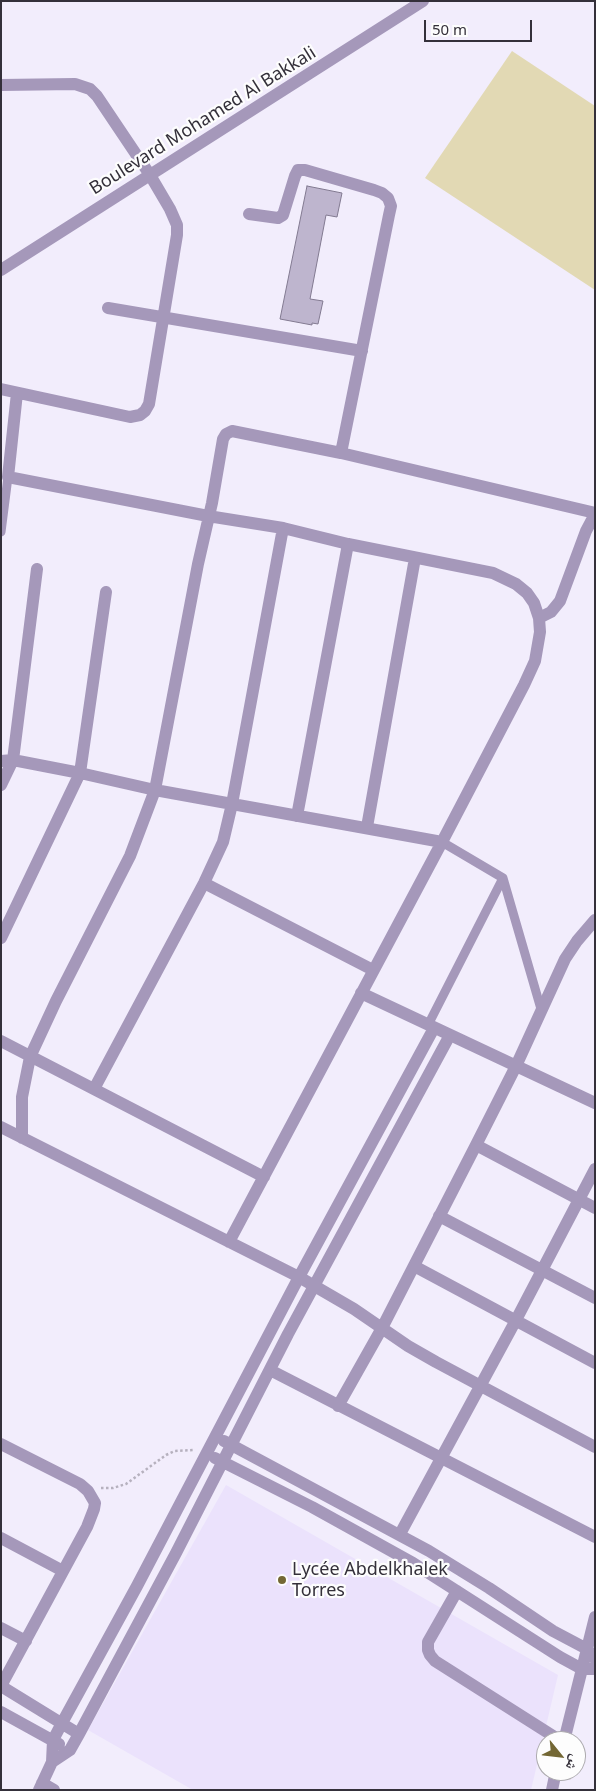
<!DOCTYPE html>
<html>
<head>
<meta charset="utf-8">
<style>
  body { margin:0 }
  #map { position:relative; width:596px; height:1791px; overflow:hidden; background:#f2edfc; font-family:"Noto Sans","Noto Naskh Arabic",sans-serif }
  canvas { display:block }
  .frame { position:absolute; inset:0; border:2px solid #34303a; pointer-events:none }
  .north { position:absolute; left:536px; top:1731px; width:50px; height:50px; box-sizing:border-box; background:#fdfdfd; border:1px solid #adabaf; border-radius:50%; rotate:119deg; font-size:14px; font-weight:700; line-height:20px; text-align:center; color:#34303a }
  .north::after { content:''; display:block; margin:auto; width:18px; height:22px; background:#736734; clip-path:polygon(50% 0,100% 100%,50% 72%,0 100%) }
  .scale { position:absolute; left:424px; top:20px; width:108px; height:22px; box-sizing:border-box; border:2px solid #34303a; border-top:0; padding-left:6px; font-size:15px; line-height:18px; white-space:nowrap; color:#34303a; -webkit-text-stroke:4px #fdfdfd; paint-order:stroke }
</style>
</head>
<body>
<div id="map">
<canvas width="596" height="1791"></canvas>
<div class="frame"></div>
<div class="north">ش</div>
<div class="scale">50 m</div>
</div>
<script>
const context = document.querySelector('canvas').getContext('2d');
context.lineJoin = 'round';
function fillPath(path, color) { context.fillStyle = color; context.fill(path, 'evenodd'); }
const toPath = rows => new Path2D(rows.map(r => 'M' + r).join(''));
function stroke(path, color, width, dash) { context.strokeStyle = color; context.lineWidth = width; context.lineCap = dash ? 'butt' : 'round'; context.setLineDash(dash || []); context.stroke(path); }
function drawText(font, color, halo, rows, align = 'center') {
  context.font = font + ' "Noto Sans",sans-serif'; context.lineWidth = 4.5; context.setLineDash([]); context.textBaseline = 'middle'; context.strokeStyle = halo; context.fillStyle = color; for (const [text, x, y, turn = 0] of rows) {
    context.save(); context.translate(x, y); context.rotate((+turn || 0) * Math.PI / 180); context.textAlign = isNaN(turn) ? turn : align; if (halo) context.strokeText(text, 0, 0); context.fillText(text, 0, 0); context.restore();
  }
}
fillPath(toPath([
  [226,1485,558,1675,531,1790,193,1790,88,1730]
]), '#ebe2fc');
fillPath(toPath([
  [512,51,595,106,595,290,425,178]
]), '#e2d9b4');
const building = toPath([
  [307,186,342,193,337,217,326,215,310,299,323,301,318,324,312,323,312,325,280,319,307,186]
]);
fillPath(building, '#beb5ce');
stroke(building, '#827a91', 1);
stroke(toPath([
  [101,1488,113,1488,126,1484,166,1455,175,1451,194,1450]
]), '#b6b1be', 2.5, [2.5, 2.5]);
stroke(toPath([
  [1,532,8,477],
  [442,842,503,878,541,1009],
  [428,1025,503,878]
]), '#a598ba', 9);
stroke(toPath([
  [1,85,75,84,90,89,97,96,150,175,170,209,177,225,177,235,149,404,145,411,140,415,130,417,1,389],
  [249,214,278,218,283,215,295,176,298,170,305,170,374,190,382,193,388,198,391,206,389,215,341,453],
  [1,270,423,1],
  [108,308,362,351],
  [17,393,8,477,208,516,283,528,348,544,493,573,516,584,527,593,534,603,539,618,540,632,535,661,524,685,442,842,229,1242],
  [539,618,551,612,560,601,586,531,595,514],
  [1,761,13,760,80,773,155,790,442,842],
  [1,785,13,760,37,569],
  [297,816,348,544],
  [367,827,415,558],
  [204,883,373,970],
  [1,938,80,773,106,592],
  [361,993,595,1103],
  [1,1041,264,1177],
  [94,1089,204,883,223,842,232,804,283,528],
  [1,1127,299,1277,354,1309,408,1346,436,1362,595,1447],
  [22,1138,22,1097,30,1057,56,1001,130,856,155,790,198,564,212,503,223,439,226,434,232,431,341,453,595,513],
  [476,1145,595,1208],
  [439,1216,595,1298],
  [414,1266,595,1363],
  [270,1370,595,1537],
  [338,1406,382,1328,476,1145,516,1066,565,959,577,941,595,920],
  [224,1441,429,1551,489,1588,553,1631,587,1649,595,1659],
  [1,1444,80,1484,88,1491,95,1503,94,1509,87,1527,1,1686,79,1734],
  [215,1458,312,1507,413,1563,560,1657,582,1669,595,1669],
  [400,1534,516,1320,595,1169],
  [1,1538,63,1571],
  [457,1591,428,1642,428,1650,430,1655,435,1661,561,1741],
  [1,1628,26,1641],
  [1,1712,59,1744],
  [564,1741,595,1617],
  [52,1762,70,1750,79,1734,176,1553,288,1334,450,1035],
  [42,1783,54,1790],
  [39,1790,52,1762,53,1740,62,1723,137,1586,299,1277,434,1028],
  [552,1790,556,1771]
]), '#a598ba', 12);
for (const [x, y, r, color] of [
  [282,1580,5,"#736734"]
]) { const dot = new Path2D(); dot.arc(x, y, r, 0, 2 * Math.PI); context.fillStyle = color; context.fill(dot); stroke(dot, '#fdfdfd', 2); }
drawText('18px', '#34303a', '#fdfdfd', [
  ["Boulevard Mohamed Al Bakkali",203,121,-32]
]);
drawText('18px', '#34303a', '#fdfdfd', [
  ["Lycée Abdelkhalek",292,1570],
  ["Torres",292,1591]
], 'left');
</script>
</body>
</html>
